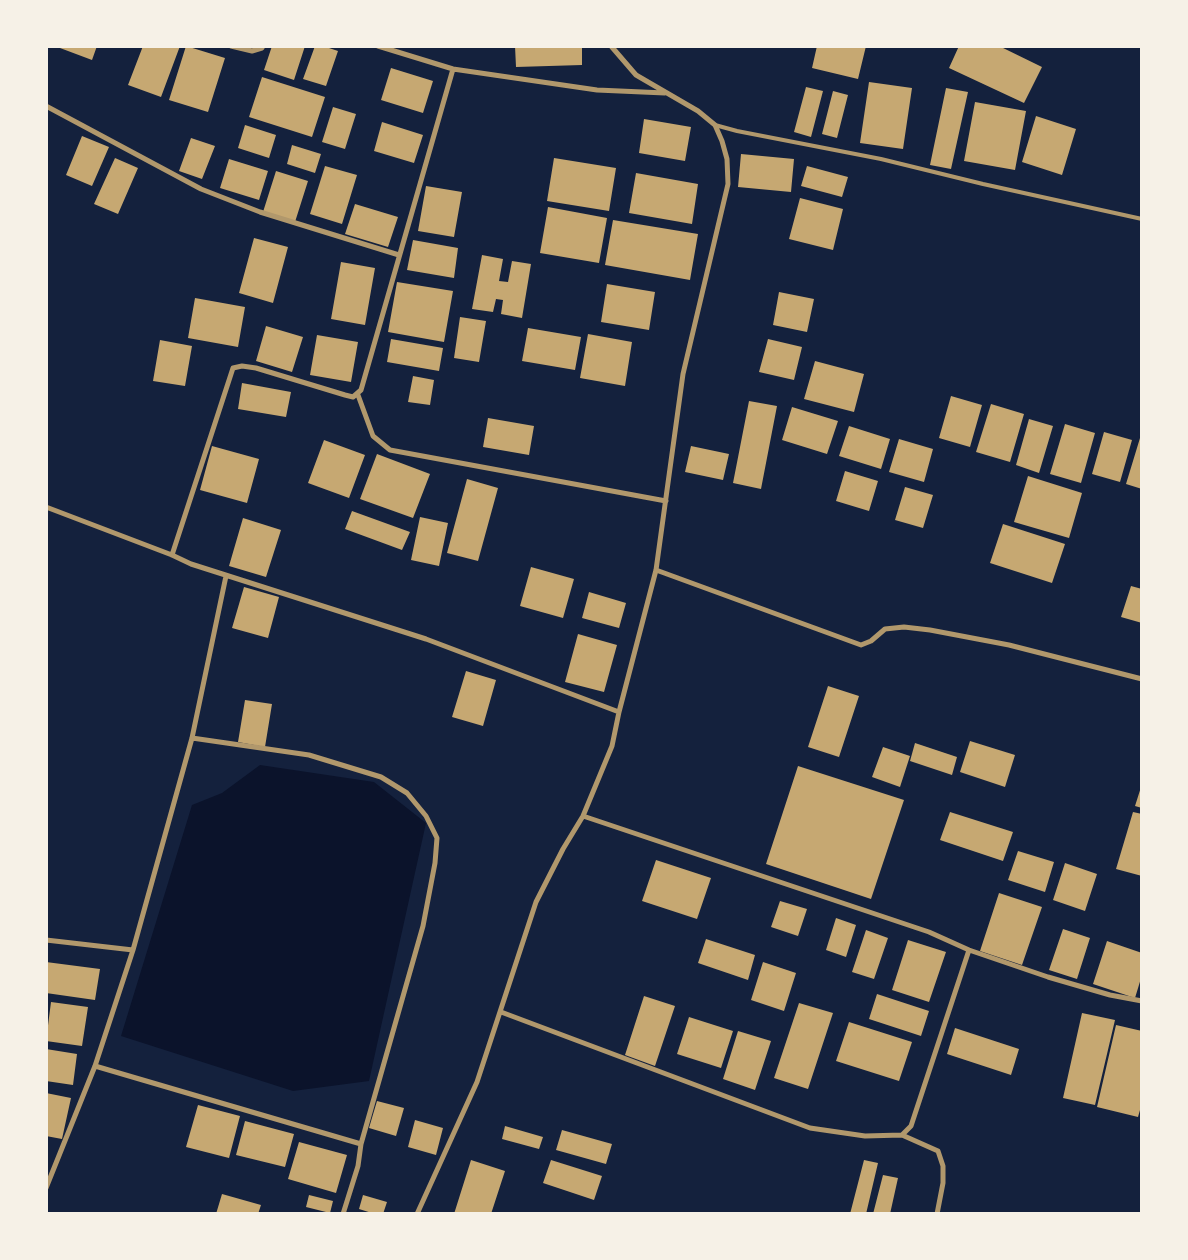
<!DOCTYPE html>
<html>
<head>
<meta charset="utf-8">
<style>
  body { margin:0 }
  #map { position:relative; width:1188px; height:1260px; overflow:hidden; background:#14213d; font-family:"PT Sans Narrow",sans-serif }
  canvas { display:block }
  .frame { position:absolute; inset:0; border:48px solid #f6f1e7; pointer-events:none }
</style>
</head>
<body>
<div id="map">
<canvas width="1188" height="1260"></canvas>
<div class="frame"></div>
</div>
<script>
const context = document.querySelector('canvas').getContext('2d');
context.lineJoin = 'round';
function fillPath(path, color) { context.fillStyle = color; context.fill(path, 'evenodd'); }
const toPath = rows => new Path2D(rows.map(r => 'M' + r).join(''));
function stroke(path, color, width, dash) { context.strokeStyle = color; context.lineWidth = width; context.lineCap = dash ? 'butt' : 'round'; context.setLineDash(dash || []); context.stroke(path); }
fillPath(toPath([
  [260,765,374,782,426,823,369,1081,293,1091,121,1036,192,805,222,793]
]), '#0b132b');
fillPath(toPath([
  [60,46,97,46,92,60,60,48],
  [143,46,180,46,161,97,128,85],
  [186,46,225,58,208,112,169,100],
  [272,46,305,46,294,80,264,70],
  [315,46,323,46,338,51,326,86,303,79],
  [515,46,582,46,582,65,516,67],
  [817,46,866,46,858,79,812,68],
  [959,46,999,46,1042,67,1024,103,949,68],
  [391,68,433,81,423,113,381,100],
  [262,77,325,97,312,137,249,117],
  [869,82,912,88,903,149,860,143],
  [806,87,823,91,811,137,794,132],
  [946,88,968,92,951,169,930,165],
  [833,91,848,95,837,138,822,134],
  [975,102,1026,111,1015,170,964,161],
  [333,107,356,114,345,149,322,142],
  [1036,116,1076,129,1062,175,1022,162],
  [644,119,691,127,685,161,639,153],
  [382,122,423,135,414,163,374,151],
  [245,125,276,135,269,158,238,148],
  [82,136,109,147,92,186,66,175],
  [191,138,215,146,202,179,179,171],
  [292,145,321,154,315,173,287,164],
  [741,154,794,159,791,192,738,187],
  [115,158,138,168,118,214,94,204],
  [554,158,616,168,609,211,547,201],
  [229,159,268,171,259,200,220,188],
  [325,166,357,175,342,224,310,214],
  [807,166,848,177,842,197,801,186],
  [276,171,308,181,295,222,263,212],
  [636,173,698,184,692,224,629,213],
  [426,186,462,192,454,237,418,231],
  [800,198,843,209,833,250,789,239],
  [355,204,398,217,388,247,345,234],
  [548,207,607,218,599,263,540,253],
  [613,220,698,234,690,280,605,265],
  [254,238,288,247,273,303,239,293],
  [413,240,458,248,454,278,407,270],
  [482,255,503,259,499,281,508,282,512,261,531,264,522,318,501,314,503,300,496,299,493,312,472,309],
  [341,262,375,268,365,325,331,319],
  [397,282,453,291,444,342,388,332],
  [607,284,655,292,649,330,601,322],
  [779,292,814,299,807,332,773,325],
  [195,298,245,307,238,347,188,338],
  [460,317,486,321,479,362,454,358],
  [266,326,303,337,292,372,256,361],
  [528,328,581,337,575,370,522,361],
  [588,334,632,342,625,386,580,378],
  [317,335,358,342,351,382,310,375],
  [391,339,443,348,439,371,387,362],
  [768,339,802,347,794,380,759,372],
  [160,340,192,346,185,386,153,381],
  [815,361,864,374,854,412,804,399],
  [413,376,434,380,430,405,408,402],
  [242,383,291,392,286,417,238,409],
  [951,396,982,405,970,447,939,438],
  [749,401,777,406,761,489,733,483],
  [991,404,1024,414,1010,462,976,452],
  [792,407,838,421,827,454,782,440],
  [488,418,534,426,529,455,483,447],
  [1029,419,1053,426,1039,473,1016,465],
  [1065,424,1095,433,1081,483,1050,474],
  [849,426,890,439,881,469,839,456],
  [1104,432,1132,440,1120,482,1092,474],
  [1140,438,1142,439,1142,489,1126,484],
  [899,439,933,449,924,482,889,472],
  [324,440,365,455,349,498,308,483],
  [212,446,259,459,247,503,200,490],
  [691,446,729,454,723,480,685,472],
  [377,454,430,474,413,518,360,499],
  [845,471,878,481,869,511,836,501],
  [1028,476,1082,493,1069,538,1014,522],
  [467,479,498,488,478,561,447,553],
  [905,487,933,495,923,528,895,520],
  [352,511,410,532,402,550,345,529],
  [420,517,448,523,439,566,411,560],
  [243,518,281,530,266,577,229,566],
  [1003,524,1065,544,1052,583,990,563],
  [531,567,574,579,563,618,520,606],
  [1131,586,1142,589,1142,623,1121,617],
  [244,587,279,597,268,638,232,628],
  [589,592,626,603,619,628,582,618],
  [578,634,617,645,604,692,565,682],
  [466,671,496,680,483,726,452,717],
  [828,686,859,696,839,757,808,747],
  [245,700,272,704,265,747,238,742],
  [970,741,1015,755,1005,787,960,772],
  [915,743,957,757,952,775,910,761],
  [883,747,910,756,900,787,872,777],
  [798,766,904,800,871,899,766,864],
  [1142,784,1142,808,1135,806],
  [950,812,1013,832,1003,861,940,840],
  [1133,812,1142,814,1142,876,1116,869],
  [1018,851,1054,862,1045,892,1008,880],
  [656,860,711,878,697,919,642,901],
  [1065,863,1097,874,1085,911,1053,900],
  [999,893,1042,907,1022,965,980,951],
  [780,901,807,909,798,936,771,927],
  [836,918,856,925,846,957,826,950],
  [1063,929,1090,938,1077,979,1049,970],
  [866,930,888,938,874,979,852,972],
  [706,939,755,955,748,980,698,963],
  [908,940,946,952,929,1002,892,990],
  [1107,941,1142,953,1142,975,1135,998,1093,984],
  [46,962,100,969,95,1000,46,993],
  [763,962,796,973,784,1011,751,1000],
  [877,994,929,1011,921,1036,869,1019],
  [644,996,675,1006,655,1066,625,1055],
  [51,1002,88,1007,82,1046,46,1041],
  [799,1003,833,1013,808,1089,774,1078],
  [1082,1013,1115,1020,1095,1105,1063,1098],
  [689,1017,733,1031,721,1068,677,1054],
  [849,1022,912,1042,899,1081,836,1061],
  [1116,1025,1142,1031,1142,1103,1138,1117,1097,1107],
  [955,1028,1019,1049,1011,1075,947,1054],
  [738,1031,771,1041,755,1090,723,1079],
  [46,1049,77,1054,73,1085,46,1081],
  [46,1093,71,1098,62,1139,46,1136],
  [377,1101,404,1108,396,1136,369,1128],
  [198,1105,240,1116,229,1158,186,1147],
  [415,1120,443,1128,436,1155,408,1147],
  [245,1121,294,1134,285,1167,236,1155],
  [505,1126,543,1137,539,1149,502,1139],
  [562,1130,612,1144,606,1164,556,1150],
  [299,1142,347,1155,336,1193,288,1179],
  [471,1160,505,1171,491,1214,454,1214],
  [551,1160,602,1176,594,1200,543,1183],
  [864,1160,878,1163,866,1214,850,1214],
  [883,1175,898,1178,890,1214,873,1214],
  [222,1194,261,1205,258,1214,216,1214],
  [309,1195,333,1201,330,1213,306,1207],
  [363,1195,387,1202,383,1214,375,1214,359,1209]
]), '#c6a872');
stroke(toPath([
  [715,125,737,131,881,159,983,184,1142,219]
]), '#b1986c', 4);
stroke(toPath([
  [231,46,252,51,262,48,263,46],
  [378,46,453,69,597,90,665,93],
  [46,106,201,189,260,212,399,255],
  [358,395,373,436,390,450,666,501],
  [46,507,172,555,191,564,426,639,619,712],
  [172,555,233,368,242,366,256,368,345,395,353,397,361,390,453,69],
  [656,570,861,645,871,641,885,629,904,627,930,630,1009,645,1142,679],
  [583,816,929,932,969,950,1048,977,1110,995,1142,1001],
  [46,940,133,950,192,738,226,576],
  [501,1012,810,1128,865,1136,902,1135,911,1126,969,950],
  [95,1066,361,1144,423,926,435,863,437,838,426,816,407,793,381,777,309,755,192,738],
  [902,1135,938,1151,943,1166,943,1183,937,1214],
  [46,1188,95,1066,133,950],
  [343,1214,358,1166,361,1144],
  [417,1214,477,1082,536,902,563,849,583,816,612,746,619,712,656,570,683,374,728,184,727,159,722,141,715,125,698,111,636,75,611,46]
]), '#b1986c', 5);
</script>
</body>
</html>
